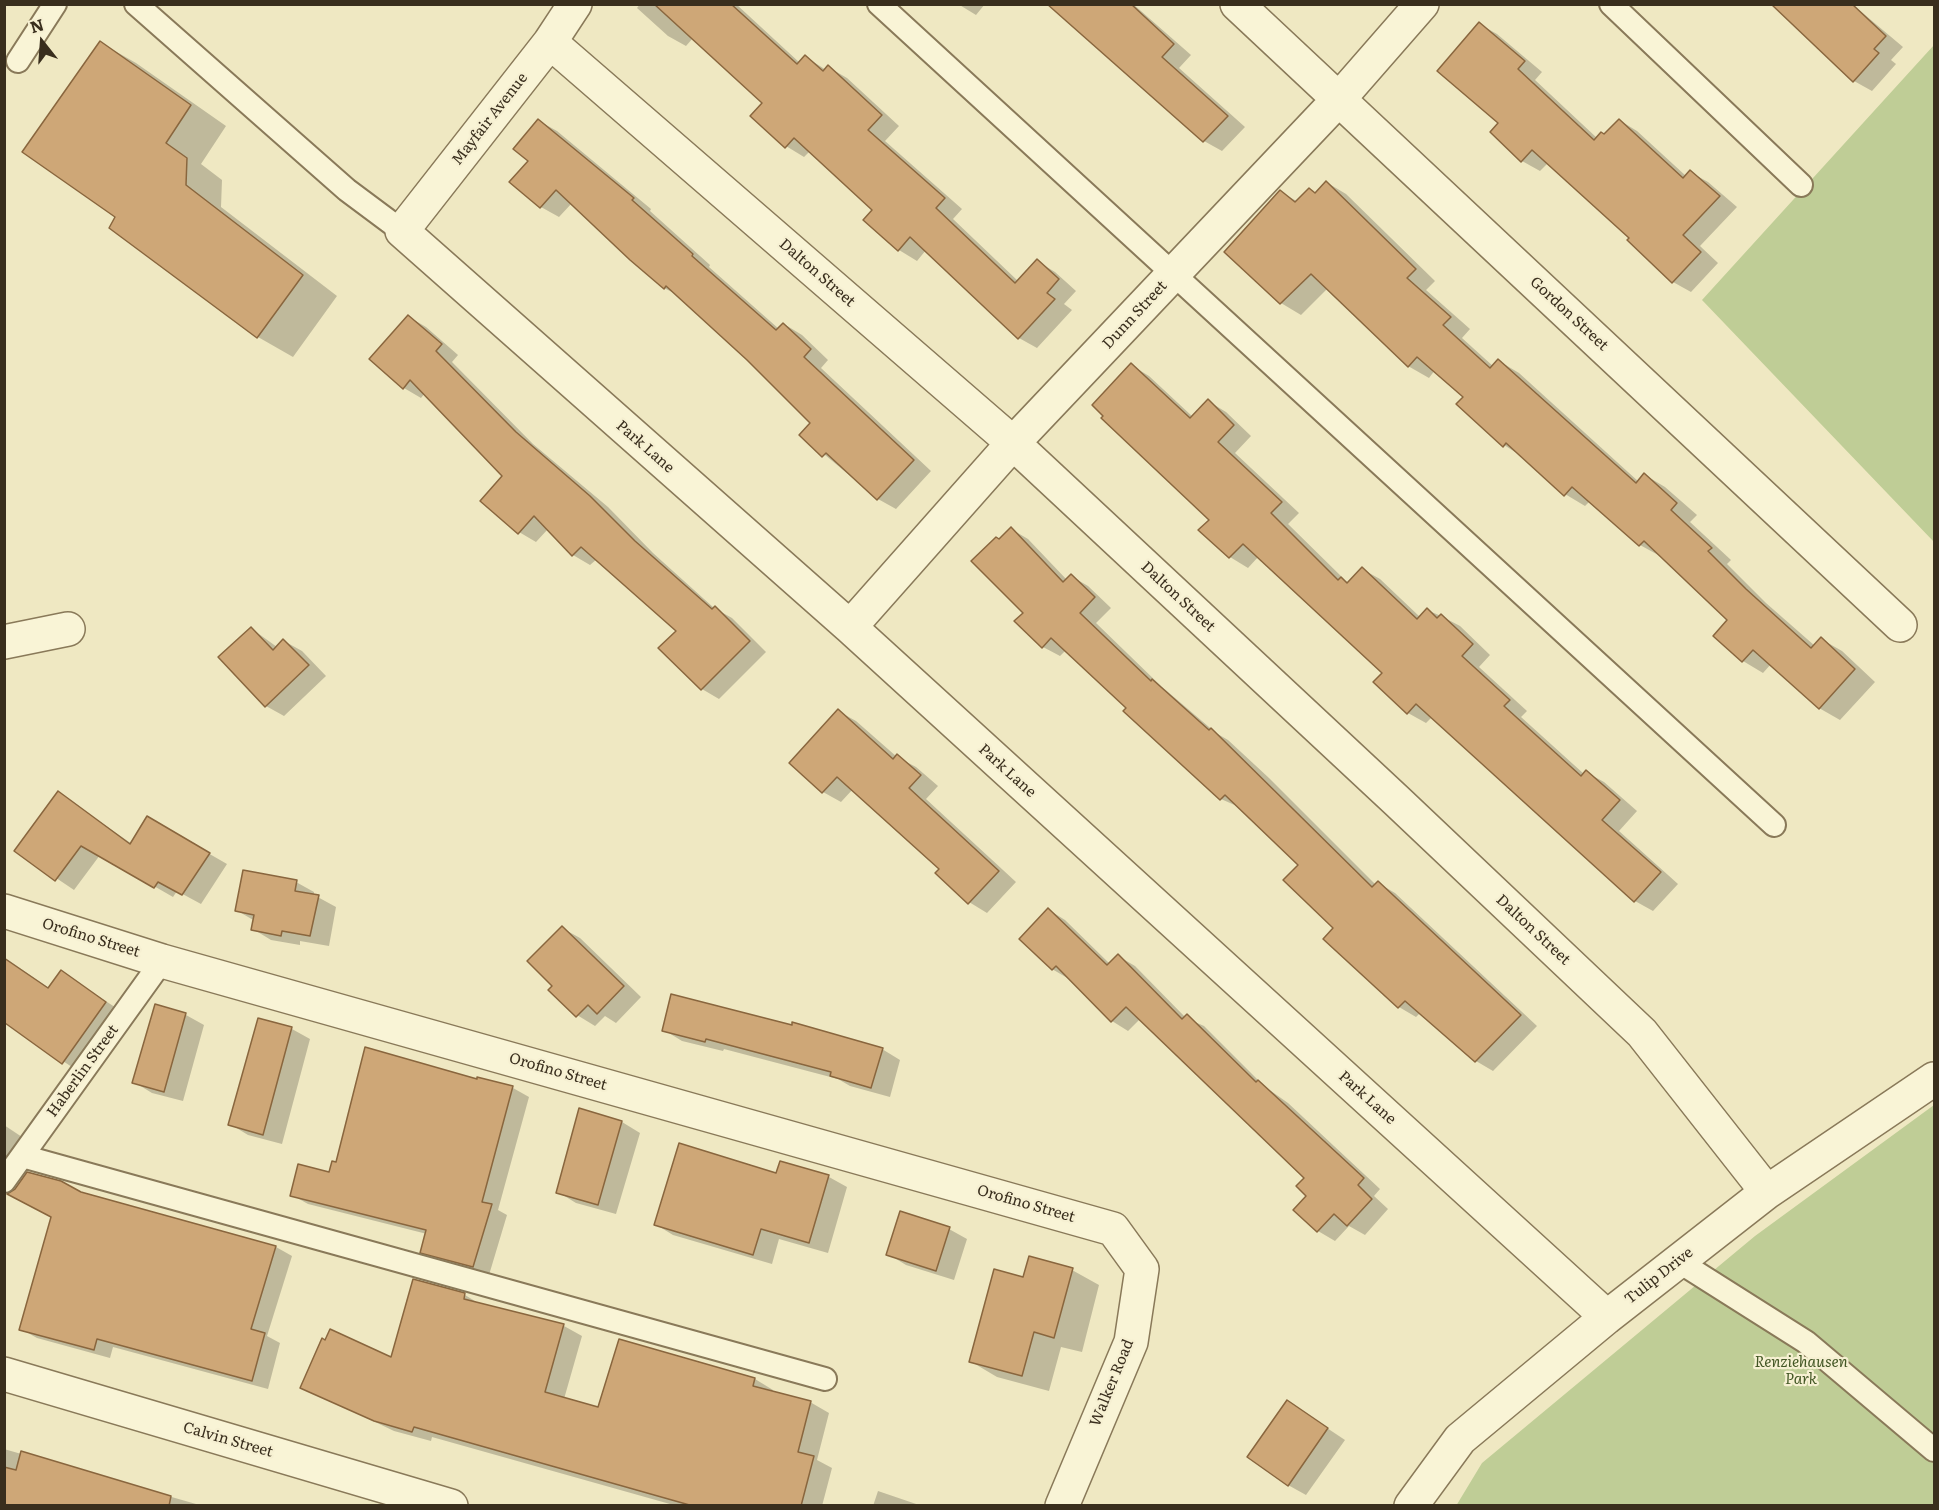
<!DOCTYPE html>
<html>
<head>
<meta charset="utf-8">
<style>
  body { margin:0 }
  #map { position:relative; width:1939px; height:1510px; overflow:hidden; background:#efe8c2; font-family:Literata,serif }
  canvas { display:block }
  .frame { position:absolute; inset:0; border:6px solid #392e1d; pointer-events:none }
  .north { position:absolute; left:12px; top:12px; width:60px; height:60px; -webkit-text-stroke:4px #f6f0d2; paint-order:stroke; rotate:343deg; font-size:16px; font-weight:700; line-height:24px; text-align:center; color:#392e1d }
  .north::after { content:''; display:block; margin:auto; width:21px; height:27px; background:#392e1d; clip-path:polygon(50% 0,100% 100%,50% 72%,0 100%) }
</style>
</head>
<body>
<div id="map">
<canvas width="1939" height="1510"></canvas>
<div class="frame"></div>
<div class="north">N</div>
</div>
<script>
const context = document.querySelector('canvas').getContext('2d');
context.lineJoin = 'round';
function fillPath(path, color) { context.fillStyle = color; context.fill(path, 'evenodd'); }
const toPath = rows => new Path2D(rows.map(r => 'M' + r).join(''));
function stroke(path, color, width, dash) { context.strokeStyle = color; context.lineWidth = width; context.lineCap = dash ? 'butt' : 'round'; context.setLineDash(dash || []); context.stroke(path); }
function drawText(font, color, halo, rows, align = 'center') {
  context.font = font + ' Literata,serif'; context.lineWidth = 4.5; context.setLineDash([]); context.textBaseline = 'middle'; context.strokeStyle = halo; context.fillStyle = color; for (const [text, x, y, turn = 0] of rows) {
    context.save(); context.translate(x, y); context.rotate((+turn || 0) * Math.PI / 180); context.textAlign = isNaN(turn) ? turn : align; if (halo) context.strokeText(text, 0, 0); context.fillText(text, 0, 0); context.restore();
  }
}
fillPath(toPath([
  [1934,45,1934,542,1702,300],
  [1934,1105,1934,1505,1456,1506,1482,1463,1755,1236]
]), '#bfcd96');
fillPath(toPath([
  [640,4,736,4,800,63,806,57,826,70,828,67,847,78,899,126,885,141,962,209,953,219,1018,281,1037,261,1055,272,1076,291,1064,304,1072,310,1037,348,1019,338,926,250,917,261,899,250,874,210,810,151,804,157,786,146,764,103,693,38,686,46,668,36,637,8],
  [958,4,985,4,976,15],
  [1053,4,1133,4,1191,55,1179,68,1245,127,1222,151,1204,141,1052,6],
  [1771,4,1852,4,1903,47,1891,60,1896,64,1872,91,1854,81],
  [1479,24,1497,34,1542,72,1535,80,1597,138,1604,136,1619,120,1637,131,1686,176,1690,172,1708,182,1737,207,1700,246,1718,263,1691,292,1673,282,1631,238,1548,163,1540,171,1522,161,1492,132,1500,122],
  [101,43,136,63,226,126,201,164,222,180,221,207,337,296,293,357,258,337,111,228,117,217],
  [539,121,557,131,651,209,650,211,710,265,709,267,779,329,784,324,802,335,828,360,821,368,931,471,896,509,878,499,801,435,812,423,726,338,678,295,664,288,572,203,559,217,541,207,530,161],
  [1326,182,1346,194,1435,281,1426,290,1470,329,1462,338,1494,367,1499,361,1519,373,1639,482,1645,475,1665,487,1697,515,1690,522,1731,560,1727,564,1766,603,1815,646,1821,639,1842,651,1875,682,1840,720,1819,708,1771,664,1763,673,1743,661,1729,620,1660,556,1640,545,1590,501,1585,506,1565,494,1523,457,1504,445,1465,397,1435,370,1429,378,1408,366,1328,288,1301,315,1281,303,1281,192,1298,202,1316,194],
  [409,317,426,327,458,355,452,362,533,444,608,507,653,553,714,608,732,618,766,652,719,699,702,689,660,648,678,631,597,559,590,565,573,555,548,529,536,542,519,532,504,475,425,393,421,398,404,388],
  [1131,365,1149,376,1193,417,1208,401,1226,412,1251,436,1235,453,1299,513,1288,524,1346,581,1349,583,1362,569,1380,579,1420,617,1427,610,1441,616,1460,626,1490,655,1479,667,1527,711,1521,717,1584,774,1586,772,1604,782,1637,811,1619,831,1678,884,1653,911,1635,901,1432,717,1426,723,1408,713,1375,682,1384,672,1259,556,1248,568,1230,557,1201,530,1211,519],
  [1011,529,1028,539,1067,580,1071,576,1088,586,1111,608,1096,623,1161,686,1216,733,1228,740,1269,778,1376,885,1378,883,1395,893,1537,1026,1493,1071,1476,1061,1421,1012,1416,1017,1399,1007,1326,939,1335,928,1300,865,1239,807,1221,799,1066,650,1060,656,1043,647,1025,613,1000,540],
  [252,629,277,647,284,641,302,651,326,676,284,716,266,706],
  [838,711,856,721,897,757,916,767,938,786,926,799,1016,882,987,913,969,902,941,869,853,789,841,802,823,792],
  [59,793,132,844,147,818,227,864,201,904,177,891,173,897,100,855,74,890,16,851],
  [296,882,314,892,314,895,336,907,329,946,300,941,300,945,271,940,253,929,255,921,236,910],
  [1049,910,1065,920,1110,964,1118,956,1135,966,1186,1018,1204,1026,1264,1086,1288,1103,1380,1189,1374,1196,1388,1209,1365,1235,1349,1226,1335,1241,1318,1231,1296,1210,1308,1196,1306,1178,1140,1019,1128,1031,1112,1021,1069,979,1052,969],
  [562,928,580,938,641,997,616,1023,605,1016,595,1026,577,1015,554,986],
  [4,957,49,988,61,972,124,1013,81,1073,4,1022],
  [156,1006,186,1015,204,1025,183,1101,152,1093,134,1082],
  [259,1020,292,1029,310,1039,282,1144,248,1135,230,1124],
  [664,1030,882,1049,900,1060,890,1097,850,1086,838,1079,724,1049,723,1051,682,1041],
  [479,1079,513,1088,529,1097,498,1210,507,1215,489,1275,438,1261,422,1252,427,1234,308,1204,292,1195,330,1173,337,1164],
  [580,1110,622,1122,640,1133,616,1214,576,1203,558,1192],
  [4,1125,31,1143,4,1173],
  [781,1163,829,1177,847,1187,828,1253,779,1239,772,1264,673,1235,655,1224,777,1175],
  [81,1193,276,1247,292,1256,267,1336,280,1343,268,1389,113,1347,110,1358,37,1338,21,1329],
  [949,1229,967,1239,954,1280,906,1265,888,1254],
  [1072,1270,1099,1285,1082,1352,1061,1347,1049,1391,997,1377,970,1361,1024,1279],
  [414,1280,465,1295,483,1306,564,1326,582,1336,564,1399,599,1409,755,1379,773,1390,772,1392,810,1402,829,1413,817,1460,832,1468,822,1506,677,1506,432,1437,431,1441,394,1431,302,1387,392,1359],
  [1288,1402,1345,1440,1306,1495,1288,1485],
  [4,1449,203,1506,7,1506,4,1497],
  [878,1491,922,1506,873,1506]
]), '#0003');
const building = toPath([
  [654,4,731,4,797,64,805,55,823,71,828,65,882,115,868,130,945,198,936,208,1015,283,1037,259,1059,279,1047,293,1055,299,1018,339,910,237,898,251,863,220,872,210,794,138,785,148,750,116,762,103,654,4],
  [1047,4,1131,4,1174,44,1162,57,1228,116,1203,142,1047,4],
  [1771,4,1852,4,1886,36,1874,49,1879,53,1853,82,1771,4],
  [1479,22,1525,61,1518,69,1594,140,1601,132,1604,134,1619,119,1683,178,1690,170,1720,196,1683,235,1701,252,1672,283,1627,240,1629,238,1532,150,1521,162,1490,132,1498,123,1437,71,1479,22],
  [100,41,191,105,166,143,187,158,186,185,303,275,257,338,109,228,115,217,22,152,100,41],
  [538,119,634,198,632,200,693,254,692,256,776,330,783,323,811,349,804,357,914,460,877,500,826,453,822,457,799,435,810,423,747,360,666,286,664,289,630,260,556,190,540,208,509,182,528,161,513,149,538,119],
  [1326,181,1416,269,1407,278,1451,317,1443,325,1490,368,1498,359,1636,483,1644,473,1677,503,1671,510,1712,548,1708,551,1746,589,1811,648,1821,637,1855,669,1819,709,1753,650,1742,662,1713,636,1727,620,1644,541,1639,546,1572,487,1564,496,1506,443,1503,447,1456,404,1463,397,1417,357,1408,367,1311,274,1280,304,1224,252,1280,190,1295,202,1309,188,1315,193,1326,181],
  [408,315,442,344,436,351,516,432,590,496,635,541,712,609,715,606,750,641,701,690,658,648,676,631,581,547,572,556,534,516,518,534,480,501,502,476,410,380,403,389,369,359,408,315],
  [1131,363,1190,418,1208,399,1234,425,1218,442,1282,502,1271,513,1338,580,1341,577,1347,583,1362,567,1417,619,1427,608,1437,618,1441,614,1473,644,1462,656,1510,700,1504,706,1581,776,1586,770,1620,800,1602,820,1661,872,1634,902,1416,704,1407,714,1373,682,1382,673,1243,544,1229,558,1198,530,1209,520,1101,418,1103,416,1092,405,1131,363],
  [1011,527,1063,582,1071,574,1095,597,1080,613,1151,681,1152,679,1209,730,1211,728,1372,887,1378,881,1521,1015,1475,1062,1405,1001,1398,1008,1323,939,1333,928,1283,880,1298,865,1225,795,1220,800,1123,711,1126,708,1051,638,1042,648,1014,621,1023,613,971,561,996,537,999,539,1011,527],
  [251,627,273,650,283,639,309,665,265,707,218,657,251,627],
  [838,709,893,759,897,754,921,775,909,788,999,871,968,904,935,873,939,869,837,777,822,793,789,763,838,709],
  [58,791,130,844,147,816,210,853,182,895,158,882,154,888,81,846,55,881,14,851,58,791],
  [243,870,297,880,295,891,319,895,310,936,282,931,281,936,251,930,254,915,235,911,243,870],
  [1048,908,1107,965,1118,954,1182,1019,1187,1014,1256,1082,1258,1080,1271,1092,1364,1178,1358,1185,1372,1199,1347,1226,1334,1214,1317,1232,1293,1210,1306,1196,1296,1186,1304,1178,1126,1007,1111,1022,1056,966,1052,970,1019,939,1048,908],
  [562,926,624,986,597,1014,588,1005,576,1017,548,990,552,986,527,961,562,926],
  [4,958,48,988,61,970,106,1002,62,1064,5,1023,4,958],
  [671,994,792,1025,792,1022,883,1048,871,1088,830,1076,831,1072,706,1039,705,1042,662,1031,671,994],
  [155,1004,186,1013,164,1092,132,1083,155,1004],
  [258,1018,292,1027,263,1135,228,1125,258,1018],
  [365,1047,477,1079,477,1077,513,1086,482,1202,492,1204,473,1267,420,1253,426,1230,290,1196,298,1164,329,1172,332,1161,336,1162,365,1047],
  [579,1108,622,1121,598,1205,556,1193,579,1108],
  [679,1143,776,1173,780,1161,829,1175,809,1243,761,1229,753,1255,654,1225,679,1143],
  [27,1172,61,1181,81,1192,276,1246,251,1329,265,1333,252,1381,97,1339,94,1350,19,1330,51,1217,7,1194,15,1189,27,1172],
  [900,1211,950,1227,936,1271,886,1255,900,1211],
  [1029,1256,1073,1268,1054,1338,1034,1332,1022,1376,969,1362,994,1269,1023,1277,1029,1256],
  [413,1279,465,1293,464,1299,564,1324,545,1392,598,1407,619,1339,755,1378,753,1386,811,1401,798,1452,814,1456,801,1506,693,1506,414,1427,412,1432,374,1421,300,1388,322,1338,325,1340,330,1329,391,1357,413,1279],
  [1287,1400,1328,1428,1288,1486,1247,1457,1287,1400],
  [21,1451,171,1496,169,1506,4,1506,4,1467,16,1470,21,1451]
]);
fillPath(building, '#cea777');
stroke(building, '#89663e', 1.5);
const service = toPath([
  [136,4,347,190,402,231],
  [879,4,1774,825],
  [1611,4,1801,185],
  [18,61,55,4],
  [22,1156,825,1379],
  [4,1181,162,961],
  [1678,1261,1806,1342,1934,1450]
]);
const minor = toPath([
  [575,4,550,42,402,231,850,627,1607,1317],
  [1237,4,1900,625],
  [550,42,1013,443,1397,801,1642,1033,1767,1192],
  [850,627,1013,443,1339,99,1422,4],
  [4,642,68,629],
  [4,911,162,961,1113,1229,1142,1269,1131,1342,1062,1506],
  [4,1374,451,1506],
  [1411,1506,1460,1439,1607,1317,1767,1192,1934,1079]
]);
stroke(service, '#897959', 26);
stroke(minor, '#897959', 36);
stroke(service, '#f9f4d6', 22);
stroke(minor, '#f9f4d6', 33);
drawText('15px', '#392e1d', '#f6f0d2', [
  ["Mayfair Avenue",490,119,-52],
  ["Dalton Street",817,273,41],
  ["Gordon Street",1569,314,43],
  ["Dunn Street",1135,315,-47],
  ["Park Lane",645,447,41],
  ["Dalton Street",1178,597,43],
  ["Park Lane",1007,771,42],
  ["Dalton Street",1533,930,43],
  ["Orofino Street",91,938,17],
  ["Haberlin Street",83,1071,-54],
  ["Orofino Street",558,1072,16],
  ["Park Lane",1367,1098,42],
  ["Orofino Street",1026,1204,16],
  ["Tulip Drive",1659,1276,-38],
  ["Walker Road",1112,1383,-68],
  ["Calvin Street",228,1440,16]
]);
drawText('italic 15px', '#425624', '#f6f0d2', [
  ["Renziehausen",1801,1363],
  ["Park",1801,1380]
]);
</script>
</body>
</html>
